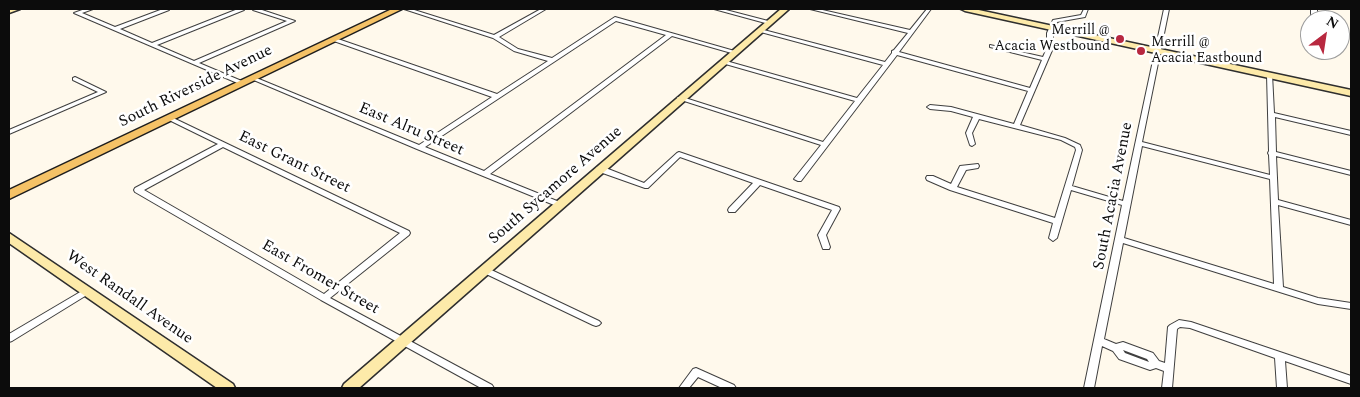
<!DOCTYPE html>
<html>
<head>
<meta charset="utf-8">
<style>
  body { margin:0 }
  #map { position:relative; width:1360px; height:397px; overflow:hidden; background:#fff9ec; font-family:Spectral,serif }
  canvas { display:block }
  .frame { position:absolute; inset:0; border:10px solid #0c0c0c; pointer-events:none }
  .north { position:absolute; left:1300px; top:10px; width:50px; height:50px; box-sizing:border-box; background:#fff; border:1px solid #9e9e9e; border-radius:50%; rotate:31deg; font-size:14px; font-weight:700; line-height:20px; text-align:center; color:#0c0c0c }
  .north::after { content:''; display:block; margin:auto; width:18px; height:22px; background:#b8283f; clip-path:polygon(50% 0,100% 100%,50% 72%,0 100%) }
</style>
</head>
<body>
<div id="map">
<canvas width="1360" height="397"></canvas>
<div class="frame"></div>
<div class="north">N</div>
</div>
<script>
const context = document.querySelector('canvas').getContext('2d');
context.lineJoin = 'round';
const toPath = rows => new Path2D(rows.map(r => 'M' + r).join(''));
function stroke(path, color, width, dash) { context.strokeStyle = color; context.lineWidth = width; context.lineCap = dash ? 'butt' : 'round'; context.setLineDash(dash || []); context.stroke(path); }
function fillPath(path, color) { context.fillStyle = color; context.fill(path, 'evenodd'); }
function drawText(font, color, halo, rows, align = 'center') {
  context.font = font + ' Spectral,serif'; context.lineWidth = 5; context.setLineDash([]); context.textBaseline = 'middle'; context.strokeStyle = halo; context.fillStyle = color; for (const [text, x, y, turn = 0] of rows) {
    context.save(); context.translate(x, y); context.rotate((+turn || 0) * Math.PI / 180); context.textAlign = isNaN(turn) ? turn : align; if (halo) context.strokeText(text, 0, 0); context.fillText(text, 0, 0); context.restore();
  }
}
const street = toPath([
  [85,9,93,9,82,13,115,27,163,9,169,9,169,10,120,29,152,43,238,9,244,9,244,10,157,45,194,61,287,21,253,10,253,9,259,9,295,21,199,63,244,82,245,83,242,85,74,13,85,9],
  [404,9,411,9,494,35,541,9,546,9,499,37,518,49,552,58,615,17,738,52,735,54,672,36,490,174,562,203,563,205,562,207,559,207,417,149,249,78,250,77,254,77,419,145,492,97,331,40,331,38,335,38,497,94,548,61,514,51,493,38,404,9],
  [616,21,666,35,484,171,425,147,616,21],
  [714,9,722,9,772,22,769,24,714,9],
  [810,9,818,9,910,30,927,9,931,9,899,52,1030,88,1042,60,990,47,990,45,1043,57,1047,48,1047,33,1053,20,1081,15,1084,9,1088,9,1085,17,1057,22,1053,33,1053,48,1020,125,1065,138,1080,145,1082,150,1072,186,1123,201,1164,9,1169,9,1142,142,1270,175,1269,155,1268,153,1269,151,1267,75,1270,73,1272,74,1274,113,1351,131,1351,135,1275,117,1276,152,1351,171,1351,175,1276,156,1278,200,1351,220,1351,225,1278,205,1283,287,1318,298,1351,303,1351,309,1318,304,1123,243,1104,339,1116,344,1123,342,1153,353,1159,361,1165,363,1168,327,1170,325,1179,320,1191,322,1351,376,1351,384,1285,361,1287,388,1277,388,1275,358,1190,328,1180,327,1177,329,1172,388,1162,388,1164,371,1156,368,1150,370,1119,359,1113,351,1102,346,1094,388,1084,388,1122,205,1071,190,1057,238,1053,241,1049,238,1053,223,950,190,927,180,926,178,927,176,933,176,951,184,960,166,978,164,979,166,978,168,966,170,957,187,1055,218,1076,150,1075,147,1061,140,979,119,972,133,975,144,972,146,970,145,966,133,973,117,951,111,930,109,927,107,930,105,951,107,1014,124,1028,91,897,55,801,181,798,181,794,179,821,145,678,99,677,98,678,97,682,97,823,142,855,101,722,63,722,61,726,61,857,98,883,65,757,31,760,29,885,62,892,53,892,51,894,50,908,33,810,9],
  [1142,146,1270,179,1274,284,1124,238,1142,146],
  [1123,350,1147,359,1149,362,1125,353,1123,350],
  [1311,9,1317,9,1317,20,1311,20,1311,9],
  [75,77,106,92,9,134,9,130,98,92,73,80,73,78,75,77],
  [169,116,409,231,410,233,409,235,330,298,492,385,494,388,481,388,321,300,135,192,134,190,135,188,218,144,167,119,166,118,167,117,169,116],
  [223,147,400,233,324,294,144,190,223,147],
  [679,152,839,207,840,209,826,235,830,247,829,249,823,249,818,235,832,210,760,185,735,212,729,212,728,210,729,208,753,183,680,157,648,188,645,188,597,171,596,169,597,167,603,167,644,183,677,153,679,152],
  [485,267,599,321,601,323,599,325,596,326,593,325,482,272,481,270,482,268,485,267],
  [87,288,90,289,91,291,90,293,12,341,9,342,9,334,87,288],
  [696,368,734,385,736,388,722,388,698,377,689,388,679,388,693,369,696,368]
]);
const secondary = toPath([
  [9,9,20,9,9,13,9,9],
  [781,9,789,9,359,388,342,388,344,384,781,9],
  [961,9,974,9,1351,90,1351,96,965,11,961,9],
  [9,233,233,384,235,388,217,388,9,243,9,233]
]);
const primary = toPath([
  [392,9,402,9,9,199,9,190,392,9]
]);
stroke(street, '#3f3f3f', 2);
stroke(secondary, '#2e2e2e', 3);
stroke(primary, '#1d1d1d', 3);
fillPath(street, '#fff');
fillPath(secondary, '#fdeaa9');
fillPath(primary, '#f5c266');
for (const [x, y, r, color] of [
  [1120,39,5,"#b8283f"],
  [1141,51,5,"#b8283f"]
]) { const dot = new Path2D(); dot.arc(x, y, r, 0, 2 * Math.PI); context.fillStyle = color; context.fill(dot); stroke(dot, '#fff', 2); }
drawText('14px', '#0c0c0c', '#fff', [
  ["Merrill @",1110,31],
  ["Acacia Westbound",1110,47],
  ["Merrill @",1151,43,"left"],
  ["Acacia Eastbound",1151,59,"left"]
], 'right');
drawText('16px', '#0c0c0c', '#fff', [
  ["South Riverside Avenue",196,87,-26],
  ["East Alru Street",411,130,23],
  ["East Grant Street",294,163,26],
  ["South Sycamore Avenue",556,186,-41],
  ["South Acacia Avenue",1114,196,-79],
  ["East Fromer Street",320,278,30],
  ["West Randall Avenue",129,298,35]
]);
</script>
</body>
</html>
